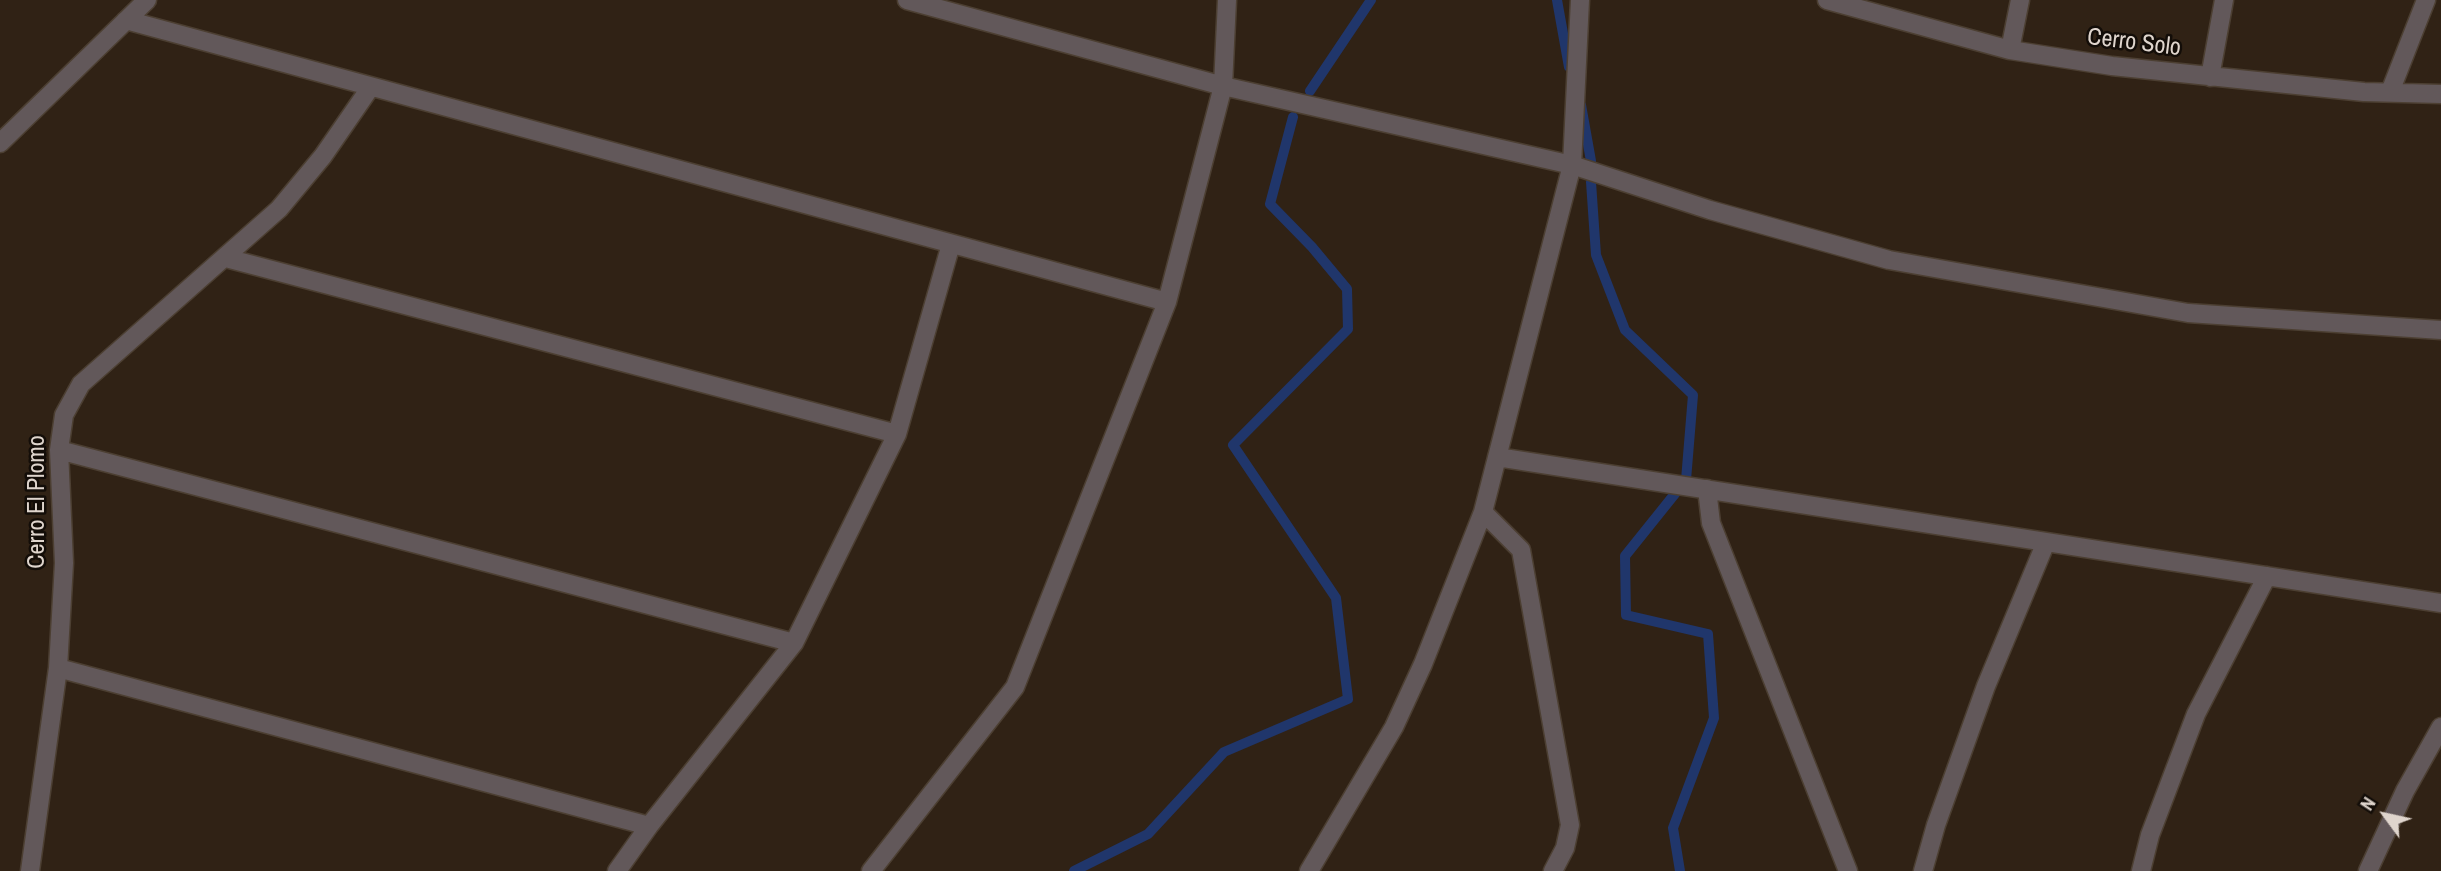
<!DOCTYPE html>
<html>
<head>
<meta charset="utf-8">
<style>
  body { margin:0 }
  #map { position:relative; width:2441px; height:871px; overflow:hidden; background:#302215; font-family:"Archivo Narrow",sans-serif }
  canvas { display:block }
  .north { position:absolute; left:2350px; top:780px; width:70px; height:70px; -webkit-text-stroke:5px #130d08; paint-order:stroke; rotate:303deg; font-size:19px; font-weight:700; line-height:28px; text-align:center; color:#dfd5cd }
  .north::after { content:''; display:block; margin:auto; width:24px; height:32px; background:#dfd5cd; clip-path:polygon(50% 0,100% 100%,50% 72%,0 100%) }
</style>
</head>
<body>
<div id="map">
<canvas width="2441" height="871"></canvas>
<div class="north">N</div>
</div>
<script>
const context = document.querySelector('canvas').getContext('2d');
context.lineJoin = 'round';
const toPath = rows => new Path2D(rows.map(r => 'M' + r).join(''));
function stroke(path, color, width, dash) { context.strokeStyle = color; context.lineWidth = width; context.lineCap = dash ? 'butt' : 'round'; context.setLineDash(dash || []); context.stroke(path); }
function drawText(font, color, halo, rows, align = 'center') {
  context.font = font + ' "Archivo Narrow",sans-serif'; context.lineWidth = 5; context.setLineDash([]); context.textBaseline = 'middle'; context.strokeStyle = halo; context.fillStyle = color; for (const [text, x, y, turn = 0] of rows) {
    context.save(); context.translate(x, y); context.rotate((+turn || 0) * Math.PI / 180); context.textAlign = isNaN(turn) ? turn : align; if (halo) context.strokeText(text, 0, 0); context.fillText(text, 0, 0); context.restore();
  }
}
stroke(toPath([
  [1557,0,1569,67],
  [1310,91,1371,0],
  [1581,105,1591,161],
  [1591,182,1596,255,1625,330,1693,395,1686,480,1625,556,1626,615,1708,634,1714,718,1673,828,1680,871],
  [1074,871,1148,834,1224,752,1348,699,1336,598,1233,445,1348,329,1347,289,1312,247,1270,204,1293,117]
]), '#20366b', 10);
const street = toPath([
  [907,0,1223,86,1572,165,1710,210,1889,260,2188,313,2441,330],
  [1827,0,2010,50,2112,66,2364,92,2441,94],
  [126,20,1167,302],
  [2010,50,2020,0],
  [2210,77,2224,0],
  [2390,92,2426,0],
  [0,143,147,0],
  [226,258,897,434],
  [59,450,794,643],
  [1497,457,2441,603],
  [1707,489,1711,523,1848,871],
  [1483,512,1521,550,1570,825,1565,848,1553,871],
  [58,668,649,826],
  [30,871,58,668,64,563,59,450,64,415,81,384,279,209,323,156,370,88],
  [617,871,649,826,794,643,897,434,951,244],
  [871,871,1015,687,1167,302,1223,86,1227,0],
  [1309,871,1394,727,1423,664,1483,512,1572,165,1580,0],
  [1923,871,1936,825,1986,686,2046,542],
  [2141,871,2150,835,2196,714,2267,576],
  [2368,871,2405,791,2441,727]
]);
stroke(street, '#4c3f32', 21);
stroke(street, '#62585a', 18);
drawText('24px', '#dfd5cd', '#130d08', [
  ["Cerro Solo",2134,43,7],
  ["Cerro El Plomo",38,502,-90]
]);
</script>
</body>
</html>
